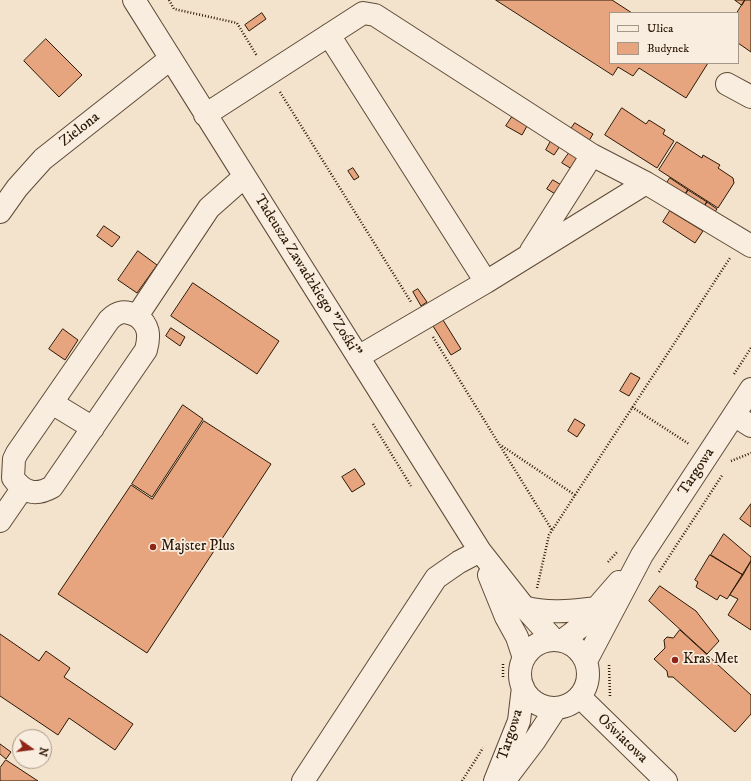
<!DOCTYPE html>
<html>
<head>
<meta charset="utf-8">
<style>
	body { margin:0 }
	#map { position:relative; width:751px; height:781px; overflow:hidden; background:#f4e3cc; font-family:"IM FELL DW Pica",serif }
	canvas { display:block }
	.legend { position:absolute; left:609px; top:12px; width:130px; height:52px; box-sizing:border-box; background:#f8edde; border:1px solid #a69888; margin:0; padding:5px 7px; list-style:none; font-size:12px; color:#2c1806 }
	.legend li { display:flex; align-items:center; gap:8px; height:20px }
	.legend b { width:20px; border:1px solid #a69888 }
	.north { position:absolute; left:12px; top:729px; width:40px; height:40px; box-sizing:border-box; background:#f8edde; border:1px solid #a69888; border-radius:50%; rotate:104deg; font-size:11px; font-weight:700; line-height:16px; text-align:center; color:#2c1806 }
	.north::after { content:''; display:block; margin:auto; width:14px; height:18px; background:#8f2418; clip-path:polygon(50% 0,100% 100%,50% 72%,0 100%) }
</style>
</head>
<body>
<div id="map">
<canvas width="751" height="781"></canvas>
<ul class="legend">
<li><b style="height:5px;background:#f8edde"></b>Ulica</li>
<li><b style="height:11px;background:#e6a57f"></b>Budynek</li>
</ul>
<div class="north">N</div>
</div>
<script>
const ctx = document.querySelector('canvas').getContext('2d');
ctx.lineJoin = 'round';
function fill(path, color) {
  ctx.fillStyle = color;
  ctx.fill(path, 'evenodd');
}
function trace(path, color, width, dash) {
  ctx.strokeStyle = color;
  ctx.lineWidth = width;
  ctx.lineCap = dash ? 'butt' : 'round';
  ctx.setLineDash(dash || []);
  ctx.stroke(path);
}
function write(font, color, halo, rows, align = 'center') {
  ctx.font = font + ' "IM FELL DW Pica",serif';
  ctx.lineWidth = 3.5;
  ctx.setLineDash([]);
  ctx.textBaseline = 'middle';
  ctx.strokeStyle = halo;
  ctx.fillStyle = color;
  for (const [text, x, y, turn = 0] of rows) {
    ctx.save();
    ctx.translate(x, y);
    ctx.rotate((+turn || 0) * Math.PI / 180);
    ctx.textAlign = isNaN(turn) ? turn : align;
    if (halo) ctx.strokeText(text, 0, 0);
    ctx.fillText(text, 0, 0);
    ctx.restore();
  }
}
const building = new Path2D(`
	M 496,0 L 612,0 L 632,13 L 610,13 L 610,63 L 708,63 L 686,98 L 639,68 L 633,76 L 618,67 L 613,75 Z
	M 735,0 L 745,0 L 742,5 Z
	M 745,0 L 751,0 L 751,52 L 738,43 L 738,13 L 737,13 Z
	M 262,13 L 266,19 L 249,31 L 245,25 Z
	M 46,39 L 82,75 L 59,97 L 24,61 Z
	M 622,108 L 646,124 L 649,120 L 665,130 L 663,134 L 674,141 L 657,168 L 605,135 Z
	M 512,117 L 527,126 L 522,135 L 506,126 Z
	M 575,123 L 593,134 L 587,144 L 569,132 Z
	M 551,141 L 560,146 L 554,155 L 546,150 Z
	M 677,142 L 702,158 L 703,155 L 720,165 L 718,168 L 733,178 L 734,183 L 718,208 L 659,170 Z
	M 569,153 L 578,158 L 572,169 L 562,163 Z
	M 353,168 L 359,177 L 354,180 L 348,171 Z
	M 670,178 L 688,190 L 683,198 L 665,186 Z
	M 553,180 L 563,186 L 557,195 L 547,189 Z
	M 688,190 L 707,202 L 702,210 L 683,198 Z
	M 707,202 L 717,209 L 712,216 L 702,210 Z
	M 670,211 L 703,231 L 695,243 L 663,222 Z
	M 104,226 L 120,237 L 112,247 L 97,236 Z
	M 138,251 L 157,265 L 137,293 L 118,280 Z
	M 193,283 L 279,341 L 257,374 L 171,316 Z
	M 418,289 L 427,302 L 421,306 L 413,292 Z
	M 443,320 L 461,349 L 451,355 L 433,326 Z
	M 171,328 L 185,337 L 180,346 L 166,336 Z
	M 63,329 L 78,340 L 65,360 L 49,349 Z
	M 631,373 L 640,378 L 629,396 L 620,391 Z
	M 183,405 L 203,419 L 152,497 L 132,484 Z
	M 575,419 L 585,425 L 577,437 L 568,431 Z
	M 204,421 L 271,464 L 147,653 L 58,594 L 131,485 L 152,499 Z
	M 355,469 L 365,484 L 352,492 L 342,477 Z
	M 751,504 L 751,527 L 740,519 Z
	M 724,534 L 751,557 L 751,561 L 743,575 L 711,555 Z
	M 710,555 L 743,575 L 727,599 L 720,595 L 717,600 L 696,587 L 698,582 L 695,580 Z
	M 751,561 L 751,630 L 728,615 L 738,599 L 730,595 Z
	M 660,586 L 696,611 L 719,641 L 707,654 L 649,601 Z
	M 680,630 L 751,695 L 751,714 L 735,732 L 673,677 L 668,677 L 667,671 L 654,659 L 665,648 L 664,640 L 667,637 L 673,638 Z
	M 0,634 L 39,661 L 46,651 L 70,668 L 64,677 L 133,724 L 115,750 L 69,718 L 58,735 L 0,696 Z
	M 0,744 L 11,752 L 6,759 L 0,754 Z
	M 6,760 L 38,781 L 0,781 L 0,768 Z`);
fill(building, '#e6a57f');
trace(building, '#2c1806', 1);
const minor = new Path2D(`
	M 134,0 L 480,551 L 524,607 L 554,640
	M 329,35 L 486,282
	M 727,84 L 751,97
	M 205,115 L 363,13 L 375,15 L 592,155 L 646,183 L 751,246
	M 0,212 L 17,188 L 43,159 L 170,59
	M 531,251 L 592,155
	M 137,316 C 125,310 118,311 109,320 L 17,453 L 14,459 L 13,478 C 24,493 36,496 52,487 L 146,350 C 150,335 149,325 137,316 L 209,208 L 244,177
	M 358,357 L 486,282 L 646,183
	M 52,403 L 93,428
	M 734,415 L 751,426
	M 0,521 L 22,489
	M 489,575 L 506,617 L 517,637 L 524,658
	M 524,607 C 547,614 571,611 596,608
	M520 674a34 34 0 1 1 68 0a34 34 0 1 1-68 0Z
	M 562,641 L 579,628 L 619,582
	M 586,661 L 642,555 L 751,389
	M 580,697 L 666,781
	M 303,781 L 436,578 L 459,562 L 480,551
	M 495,781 L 519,721 L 523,687
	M 504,781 L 535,740 L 556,708`);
trace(minor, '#5e4b38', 24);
trace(new Path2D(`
	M 169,0 L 174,9 L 237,23 L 257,56
	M 280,92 L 411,302
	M 433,337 L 552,530
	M 734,374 L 751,348
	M 632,407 L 689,444
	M 373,424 L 411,486
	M 502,446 L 575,495
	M 731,461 L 751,453
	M 608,562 L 618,551
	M 659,572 L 723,474
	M 537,588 L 549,535 L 730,258
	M 609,665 L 610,696
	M 503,677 L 503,664
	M 462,781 L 483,748`), '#2c1806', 2.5, [1, 2]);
trace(minor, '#f8edde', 22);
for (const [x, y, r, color] of [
	[153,547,4,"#8f2418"],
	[675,660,4,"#8f2418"]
]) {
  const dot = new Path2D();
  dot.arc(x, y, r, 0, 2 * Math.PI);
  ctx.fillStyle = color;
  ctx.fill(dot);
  trace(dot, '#f8edde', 1.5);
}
write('15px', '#2c1806', '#f8edde', [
	["Zielona",80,130,-38],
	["Tadeusza Zawadzkiego \"Zośki\"",307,276,58],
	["Targowa",697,472,-57],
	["Targowa",511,735,-72],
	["Oświatowa",622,739,44]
]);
write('15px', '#2c1806', '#f8edde', [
	["Majster Plus",161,547],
	["Kras Met",683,660]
], 'left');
</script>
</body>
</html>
